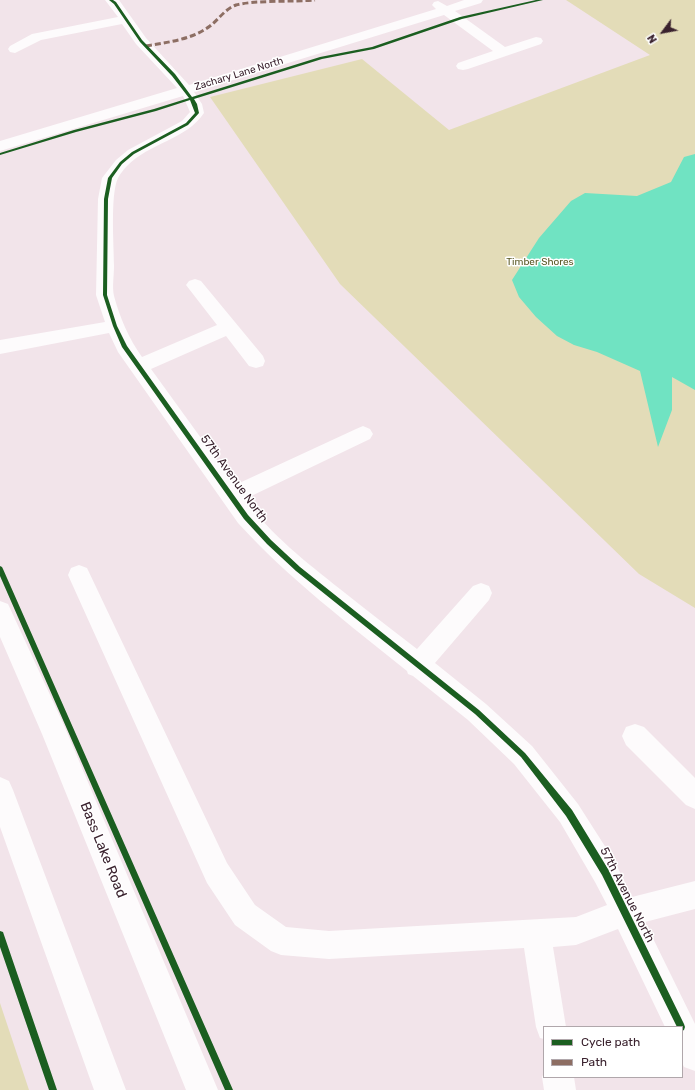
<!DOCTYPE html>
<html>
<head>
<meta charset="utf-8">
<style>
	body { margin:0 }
	#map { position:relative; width:695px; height:1090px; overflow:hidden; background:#f2e4ea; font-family:Rubik,sans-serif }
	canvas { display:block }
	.legend { position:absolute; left:543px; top:1026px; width:140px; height:52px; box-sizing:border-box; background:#fff; border:1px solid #b0a7ab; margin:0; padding:5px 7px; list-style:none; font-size:12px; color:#3a222e }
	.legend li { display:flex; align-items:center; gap:8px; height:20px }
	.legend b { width:20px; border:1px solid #b0a7ab }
	.north { position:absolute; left:643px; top:12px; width:40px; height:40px; -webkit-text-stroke:3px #fff; paint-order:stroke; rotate:238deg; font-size:11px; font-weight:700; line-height:16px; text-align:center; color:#3a222e }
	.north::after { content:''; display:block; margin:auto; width:14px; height:18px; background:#3a222e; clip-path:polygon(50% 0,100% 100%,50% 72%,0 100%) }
</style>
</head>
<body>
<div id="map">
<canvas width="695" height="1090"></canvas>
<ul class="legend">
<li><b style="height:5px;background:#1b5e20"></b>Cycle path</li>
<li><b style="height:5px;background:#8d6e63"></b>Path</li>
</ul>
<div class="north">N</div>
</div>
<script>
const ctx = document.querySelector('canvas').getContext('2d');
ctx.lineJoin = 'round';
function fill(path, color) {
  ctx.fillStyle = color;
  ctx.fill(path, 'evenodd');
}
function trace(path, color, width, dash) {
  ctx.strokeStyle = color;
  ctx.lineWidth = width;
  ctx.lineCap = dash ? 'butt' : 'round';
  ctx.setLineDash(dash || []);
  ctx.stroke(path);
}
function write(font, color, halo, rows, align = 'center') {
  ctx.font = font + ' Rubik,sans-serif';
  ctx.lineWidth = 3;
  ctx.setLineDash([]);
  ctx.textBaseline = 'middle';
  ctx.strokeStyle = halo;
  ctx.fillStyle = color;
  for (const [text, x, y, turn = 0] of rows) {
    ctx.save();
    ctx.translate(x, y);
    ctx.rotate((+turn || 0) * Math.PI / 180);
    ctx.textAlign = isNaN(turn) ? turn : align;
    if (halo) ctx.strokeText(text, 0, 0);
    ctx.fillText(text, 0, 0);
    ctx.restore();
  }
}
fill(new Path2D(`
	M 566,0 L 695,0 L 695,608 L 639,574 L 340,284 L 210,97 L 362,59 L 449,130 L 650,55 Z
	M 0,1003 L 29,1090 L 0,1090 Z`), '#e3dcb8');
fill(new Path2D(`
	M 695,154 L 695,390 L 672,377 L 672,410 L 658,447 L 640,371 L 597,352 L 574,345 L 557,336 L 536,317 L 519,297 L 512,280 L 539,238 L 571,201 L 585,193 L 637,196 L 671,182 L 684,157 Z`), '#70e3c2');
fill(new Path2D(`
	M 105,0 L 119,0 L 146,38 L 189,85 L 436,9 L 432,5 L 434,2 L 438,1 L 447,6 L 464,0 L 483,0 L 481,3 L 455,11 L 505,47 L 536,37 L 541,38 L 543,41 L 541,44 L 468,69 L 463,70 L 458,69 L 456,66 L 458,63 L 493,51 L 444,15 L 194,92 L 202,104 L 204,113 C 186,140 149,143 127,166 C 124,169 120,174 118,178 C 110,195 114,246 114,266 C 114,276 112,287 114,296 C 120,318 129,339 142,357 L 217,325 L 186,285 L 189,281 L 195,279 L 201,281 L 263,356 L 265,361 L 263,366 L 256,368 L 249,366 L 226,336 L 151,369 L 235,485 L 356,429 L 363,426 L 370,429 L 373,434 L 370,439 L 245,499 C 271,535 306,562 340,589 C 365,609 391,629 417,649 L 473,586 L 481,583 L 489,586 L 492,593 L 489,600 L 435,663 L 486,704 L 532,746 L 578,804 L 615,862 L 632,897 L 695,881 L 695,909 L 645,922 L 695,1024 L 695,1071 L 684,1067 L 682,1063 L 682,1027 L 665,1027 L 618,929 L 576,945 L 553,947 L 566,1027 L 544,1027 L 544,1039 L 540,1038 L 536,1027 L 524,948 L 329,959 L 281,955 L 271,951 L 235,925 L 207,883 L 68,575 L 71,568 L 79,565 L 87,568 L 227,863 L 255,905 L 286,927 L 329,931 L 576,917 L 607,905 L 595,882 L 560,822 L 514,764 L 468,720 L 413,676 L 408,674 L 407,671 C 349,624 289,579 238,523 L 118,352 L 109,333 L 0,354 L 0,340 L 105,322 L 96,295 L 98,199 L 102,178 L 116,160 L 128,150 L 182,121 L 190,112 L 183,96 L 0,151 L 0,141 L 177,88 L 136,44 L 122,24 L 41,40 L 15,53 L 10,52 L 8,49 L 10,46 L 32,34 L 118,17 Z
	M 635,724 L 644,727 L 695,778 L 695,809 L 686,805 L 626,745 L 622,736 L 626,727 Z
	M 544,1073 L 544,1077 L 574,1077 L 576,1090 L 544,1090 L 542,1077 Z`), '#fdfbfc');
fill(new Path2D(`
	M 0,601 L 8,604 L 63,723 L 218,1090 L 186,1090 L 42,734 L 0,637 Z
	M 0,777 L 9,781 L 13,790 L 126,1090 L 94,1090 L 0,827 Z`), '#fdfbfc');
trace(new Path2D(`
	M 146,46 C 168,42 191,40 210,26 C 218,20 225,9 236,5 C 255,0 293,2 315,0`), '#8d6e63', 3, [6, 3]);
fill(new Path2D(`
	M 109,0 L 113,0 L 116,2 L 142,40 L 175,74 L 192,97 L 320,57 L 372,47 L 460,17 L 536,0 L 543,0 L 462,19 L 374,49 L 322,59 L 194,99 L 197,104 L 199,113 L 188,125 L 134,154 L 122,164 L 112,178 L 108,199 L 107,295 L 117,326 L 127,346 L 248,515 L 271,540 L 300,567 L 479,710 L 525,753 L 572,810 L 608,869 L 684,1024 L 685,1027 L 684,1030 L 682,1031 L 682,1027 L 677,1027 L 602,875 L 566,816 L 521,757 L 475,714 L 296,571 L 267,544 L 244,519 L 122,347 L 113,326 L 103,295 L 104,199 L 108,178 L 120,162 L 132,152 L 186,123 L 195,113 L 190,100 L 156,111 L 76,132 L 0,155 L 0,153 L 74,130 L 154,109 L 189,98 L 172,76 L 140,42 L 114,4 Z
	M 0,566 L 2,567 L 3,569 L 233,1090 L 225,1090 L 0,576 Z
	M 0,931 L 3,932 L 4,935 L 57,1090 L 49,1090 L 0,947 Z`), '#1b5e20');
write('10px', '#3a222e', '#fff', [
	["Zachary Lane North",239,74,-17]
]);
write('10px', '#595824', '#fff', [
	["Timber Shores",540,262]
]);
write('12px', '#3a222e', '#fff', [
	["57th Avenue North",234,479,54],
	["57th Avenue North",627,895,63]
]);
write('14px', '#3a222e', '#fff', [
	["Bass Lake Road",103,850,68]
]);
</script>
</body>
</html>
